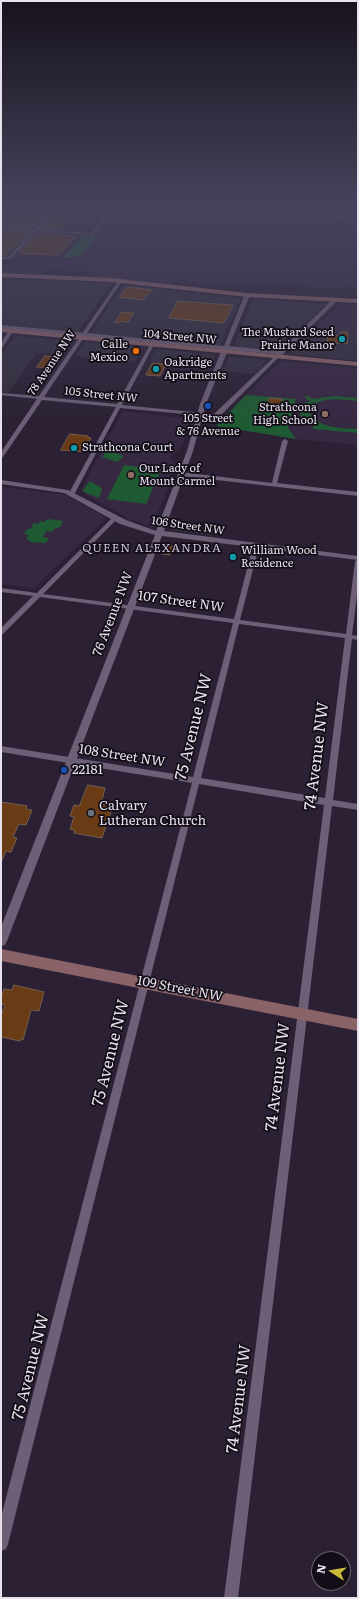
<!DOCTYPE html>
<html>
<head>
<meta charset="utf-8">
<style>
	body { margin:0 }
	#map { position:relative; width:359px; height:1599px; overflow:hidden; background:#2c2134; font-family:Literata,serif }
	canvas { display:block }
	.frame { position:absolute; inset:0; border:2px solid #e7e0ed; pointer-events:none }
	.north { position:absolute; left:311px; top:1551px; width:40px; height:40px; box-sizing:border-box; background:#120d16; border:1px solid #67616c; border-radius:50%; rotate:282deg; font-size:11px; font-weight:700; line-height:16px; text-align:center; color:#e7e0ed }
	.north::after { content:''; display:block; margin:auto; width:14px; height:18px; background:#caba3a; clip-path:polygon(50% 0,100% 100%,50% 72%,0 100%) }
</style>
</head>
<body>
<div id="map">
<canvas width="359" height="1599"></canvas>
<div class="frame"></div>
<div class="north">N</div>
</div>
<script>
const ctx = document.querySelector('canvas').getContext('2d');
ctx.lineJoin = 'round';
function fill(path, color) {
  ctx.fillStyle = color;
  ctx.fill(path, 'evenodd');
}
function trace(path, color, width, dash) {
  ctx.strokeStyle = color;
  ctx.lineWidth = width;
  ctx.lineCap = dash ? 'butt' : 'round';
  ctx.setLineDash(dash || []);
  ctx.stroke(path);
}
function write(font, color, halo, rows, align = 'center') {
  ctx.font = font + ' Literata,serif';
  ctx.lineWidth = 3.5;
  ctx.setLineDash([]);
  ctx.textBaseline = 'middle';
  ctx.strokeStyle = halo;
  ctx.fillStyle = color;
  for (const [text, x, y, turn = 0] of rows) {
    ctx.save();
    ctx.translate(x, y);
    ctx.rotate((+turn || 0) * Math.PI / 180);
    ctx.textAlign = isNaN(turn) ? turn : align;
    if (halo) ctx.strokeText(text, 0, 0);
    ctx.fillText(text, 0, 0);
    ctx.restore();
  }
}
fill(new Path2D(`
	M 65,203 L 97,203 L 110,204 L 87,231 L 41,227 Z
	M 1,268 L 46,271 L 43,275 L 1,273 Z
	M 1,278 L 110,283 L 111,284 L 77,333 L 1,325 Z
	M 125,285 L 237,298 L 240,300 L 220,345 L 94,334 L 92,333 L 116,295 Z
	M 253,299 L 326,304 L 277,350 L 234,347 Z
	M 314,329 L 358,333 L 358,361 L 289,354 Z
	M 16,336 L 72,341 L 63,355 L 37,353 L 8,393 L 1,392 L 1,354 Z
	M 86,342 L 143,348 L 135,362 L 75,356 Z
	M 156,349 L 215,355 L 211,367 L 149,361 Z
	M 229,356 L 267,360 L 255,374 L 223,371 Z
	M 173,522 L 214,527 L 212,535 L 170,530 Z`), '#342e3e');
fill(new Path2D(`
	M 146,203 L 358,203 L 358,287 L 344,287 L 341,288 L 150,282 L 85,277 L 86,272 L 1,268 L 1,266 L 52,262 L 75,257 L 120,205 L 194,210 L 175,206 L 145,204 Z
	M 340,304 L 358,305 L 358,333 L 314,329 Z
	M 281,361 L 358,368 L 358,445 L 296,439 L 288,428 L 296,399 L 246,395 Z
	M 123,411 L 190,419 L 183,445 L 170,457 L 177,466 L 152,527 L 129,519 L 86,495 L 82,491 L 84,484 Z
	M 1,487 L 66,495 L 106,518 L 34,588 L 1,584 Z`), '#372842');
fill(new Path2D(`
	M 83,235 L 97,236 L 80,256 L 62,258 Z
	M 246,395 L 296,399 L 288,428 L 296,439 L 216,426 Z
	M 308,396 L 312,399 L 334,396 L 358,398 L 358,401 C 343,400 326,396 313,405 L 310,413 C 318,429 343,428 358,429 L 358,433 L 313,429 L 313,425 L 302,418 L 299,412 L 302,405 L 311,400 L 308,400 L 304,397 Z
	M 109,451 L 122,455 L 123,457 L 117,462 L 102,457 L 105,453 Z
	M 124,465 L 161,470 L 146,504 L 107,499 Z
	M 90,481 L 102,488 L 101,493 L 98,498 L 84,492 L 83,490 Z
	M 47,519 L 63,521 L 60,527 L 54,529 L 52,532 L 46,531 L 43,537 L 49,538 L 46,543 L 29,542 L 30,540 L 26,539 L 29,535 L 24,534 L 27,529 L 30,529 L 34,523 L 39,524 L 40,521 L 45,522 Z`), '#1f5b32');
const building = new Path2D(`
	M 9,204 L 22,205 L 13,214 L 32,215 L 40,207 L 53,208 L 34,227 L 1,225 L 1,212 Z
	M 60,208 L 77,209 L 60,229 L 42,228 Z
	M 1,230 L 30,232 L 14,248 L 13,247 L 4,256 L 1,256 Z
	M 38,233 L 55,234 L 76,236 L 60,255 L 23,254 L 19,251 Z
	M 130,287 L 152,290 L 143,300 L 119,297 L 126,288 Z
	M 178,301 L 202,303 L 233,305 L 224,323 L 169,318 Z
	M 122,312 L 134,313 L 127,323 L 124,321 L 115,323 Z
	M 341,332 L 348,332 L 347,344 L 327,342 L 328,335 L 339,336 Z
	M 45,356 L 56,357 L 54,359 L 56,360 L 49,368 L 37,367 Z
	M 153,363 L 166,364 L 160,376 L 146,375 Z
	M 270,398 L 282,399 L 280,407 L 267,405 Z
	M 70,434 L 88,436 L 88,437 L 91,438 L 84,452 L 61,450 Z
	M 166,545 L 173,546 L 170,555 L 162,554 Z
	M 88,785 L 105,788 L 101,804 L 113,806 L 102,838 L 74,833 L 74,830 L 70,829 L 74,817 L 70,816 L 74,805 L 79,806 Z
	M 1,802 L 27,806 L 26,809 L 32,810 L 26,825 L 19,824 L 13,837 L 17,838 L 11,852 L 6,851 L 1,863 Z
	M 14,985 L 44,992 L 39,1011 L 31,1010 L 23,1040 L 21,1039 L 20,1041 L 1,1037 L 1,1015 L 5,1005 L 1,1004 L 1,997 L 4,989 L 12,990 Z`);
fill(building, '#693c16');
trace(building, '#745e4e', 1);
fill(new Path2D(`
	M 2,203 L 6,203 L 1,207 L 1,204 Z
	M 59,203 L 63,203 L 39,229 L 91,233 L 115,204 L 113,203 L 130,203 L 281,214 L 284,203 L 288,203 L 284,214 L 338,218 L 341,203 L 345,203 L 341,218 L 358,219 L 358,221 L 118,204 L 93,235 L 37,231 L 10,259 L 1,259 L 1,257 L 8,257 L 33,231 L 1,228 L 1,226 L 35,229 Z
	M 119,280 L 122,281 L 44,397 L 117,404 L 152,341 L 154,340 L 156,341 L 122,405 L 214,414 L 276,355 L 280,356 L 221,415 L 217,417 L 120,408 L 75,493 L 72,495 L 69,493 L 116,407 L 42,400 L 3,457 L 1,458 L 1,452 L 37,399 L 1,395 L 1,393 L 39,396 Z
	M 11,327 L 15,328 L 3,347 L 1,347 L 1,343 Z
	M 285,439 L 288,441 L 277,483 L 358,492 L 358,496 L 181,476 L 178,474 L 181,472 L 272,483 L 282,441 Z
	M 115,516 L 118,518 L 117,519 L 43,594 L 234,619 L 253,546 L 256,544 L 259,546 L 240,620 L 346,634 L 355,561 L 358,559 L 358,587 L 352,635 L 358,636 L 358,640 L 352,639 L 333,800 L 358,804 L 358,810 L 332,806 L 238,1598 L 224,1598 L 324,805 L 199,784 L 8,1544 L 6,1549 L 1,1551 L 1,1517 L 192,783 L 1,752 L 1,746 L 193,777 L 233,623 L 40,597 L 3,634 L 1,634 L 1,628 L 33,596 L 1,592 L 1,588 L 37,593 L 113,517 ZM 239,624 L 345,638 L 325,798 L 201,778 Z`), '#6c5f76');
fill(new Path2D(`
	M 245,294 L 250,295 L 229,346 L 280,351 L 333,299 L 338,300 L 280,357 L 276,357 L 277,354 L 228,350 L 206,404 L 193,451 L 164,531 L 358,556 L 358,560 L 162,536 L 7,941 L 5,945 L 1,946 L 1,927 L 155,535 L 120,524 L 64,493 L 1,484 L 1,480 L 68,490 L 126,520 L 156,531 L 187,451 L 200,404 L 222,349 L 1,329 L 1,325 L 224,346 Z`), '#6c5f76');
fill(new Path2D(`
	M 1,273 L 111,278 L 247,293 L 358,299 L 358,303 L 247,297 L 111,282 L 1,277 Z
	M 1,328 L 358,362 L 358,366 L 1,332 Z
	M 1,949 L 358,1019 L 358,1031 L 1,961 Z`), '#8a6369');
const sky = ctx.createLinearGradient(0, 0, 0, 427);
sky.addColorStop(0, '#18121d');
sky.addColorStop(0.48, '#45435c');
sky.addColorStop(1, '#45435c00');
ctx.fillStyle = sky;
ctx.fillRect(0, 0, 359, 427);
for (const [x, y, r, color] of [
	[342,339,4,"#0f9aa8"],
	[136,351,4,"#e8710a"],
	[156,369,4,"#0f9aa8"],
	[208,406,4,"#1a4fb4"],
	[325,414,4,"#8d6e63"],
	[74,448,4,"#0f9aa8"],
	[131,475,4,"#8d6e63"],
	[233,557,4,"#0f9aa8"],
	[64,770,4,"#1a4fb4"],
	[91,813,4,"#6b7280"]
]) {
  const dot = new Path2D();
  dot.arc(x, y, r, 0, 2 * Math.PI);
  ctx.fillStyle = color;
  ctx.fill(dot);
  trace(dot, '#120d16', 1.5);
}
write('11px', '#e7e0ed', '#120d16', [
	["The Mustard Seed",334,333,"right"],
	["Prairie Manor",334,346,"right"],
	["Calle",128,345,"right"],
	["Mexico",128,358,"right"],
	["Oakridge",164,363],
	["Apartments",164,376],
	["Strathcona",317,408,"right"],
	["High School",317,421,"right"],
	["105 Street",208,419,"center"],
	["& 76 Avenue",208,432,"center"],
	["Strathcona Court",82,448],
	["Our Lady of",139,469],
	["Mount Carmel",139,482],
	["William Wood",241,551],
	["Residence",241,564]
], 'left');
write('11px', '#e7e0ed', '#120d16', [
	["104 Street NW",180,337,5],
	["78 Avenue NW",52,363,-56],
	["105 Street NW",101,395,6],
	["106 Street NW",188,526,8]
]);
ctx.letterSpacing = '1px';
write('12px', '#cabcd6', '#120d16', [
	["QUEEN ALEXANDRA",152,548]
]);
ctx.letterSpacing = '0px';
write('13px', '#e7e0ed', '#120d16', [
	["107 Street NW",181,602,8],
	["76 Avenue NW",113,614,-69],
	["108 Street NW",122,756,9],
	["109 Street NW",180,989,11]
]);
write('13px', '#e7e0ed', '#120d16', [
	["22181",72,770],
	["Calvary",99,806],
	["Lutheran Church",99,821]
], 'left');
write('16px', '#e7e0ed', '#120d16', [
	["75 Avenue NW",194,727,-76],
	["74 Avenue NW",317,756,-83],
	["75 Avenue NW",111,1053,-76],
	["74 Avenue NW",278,1077,-83],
	["75 Avenue NW",31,1367,-76],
	["74 Avenue NW",239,1399,-83]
]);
</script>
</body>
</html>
